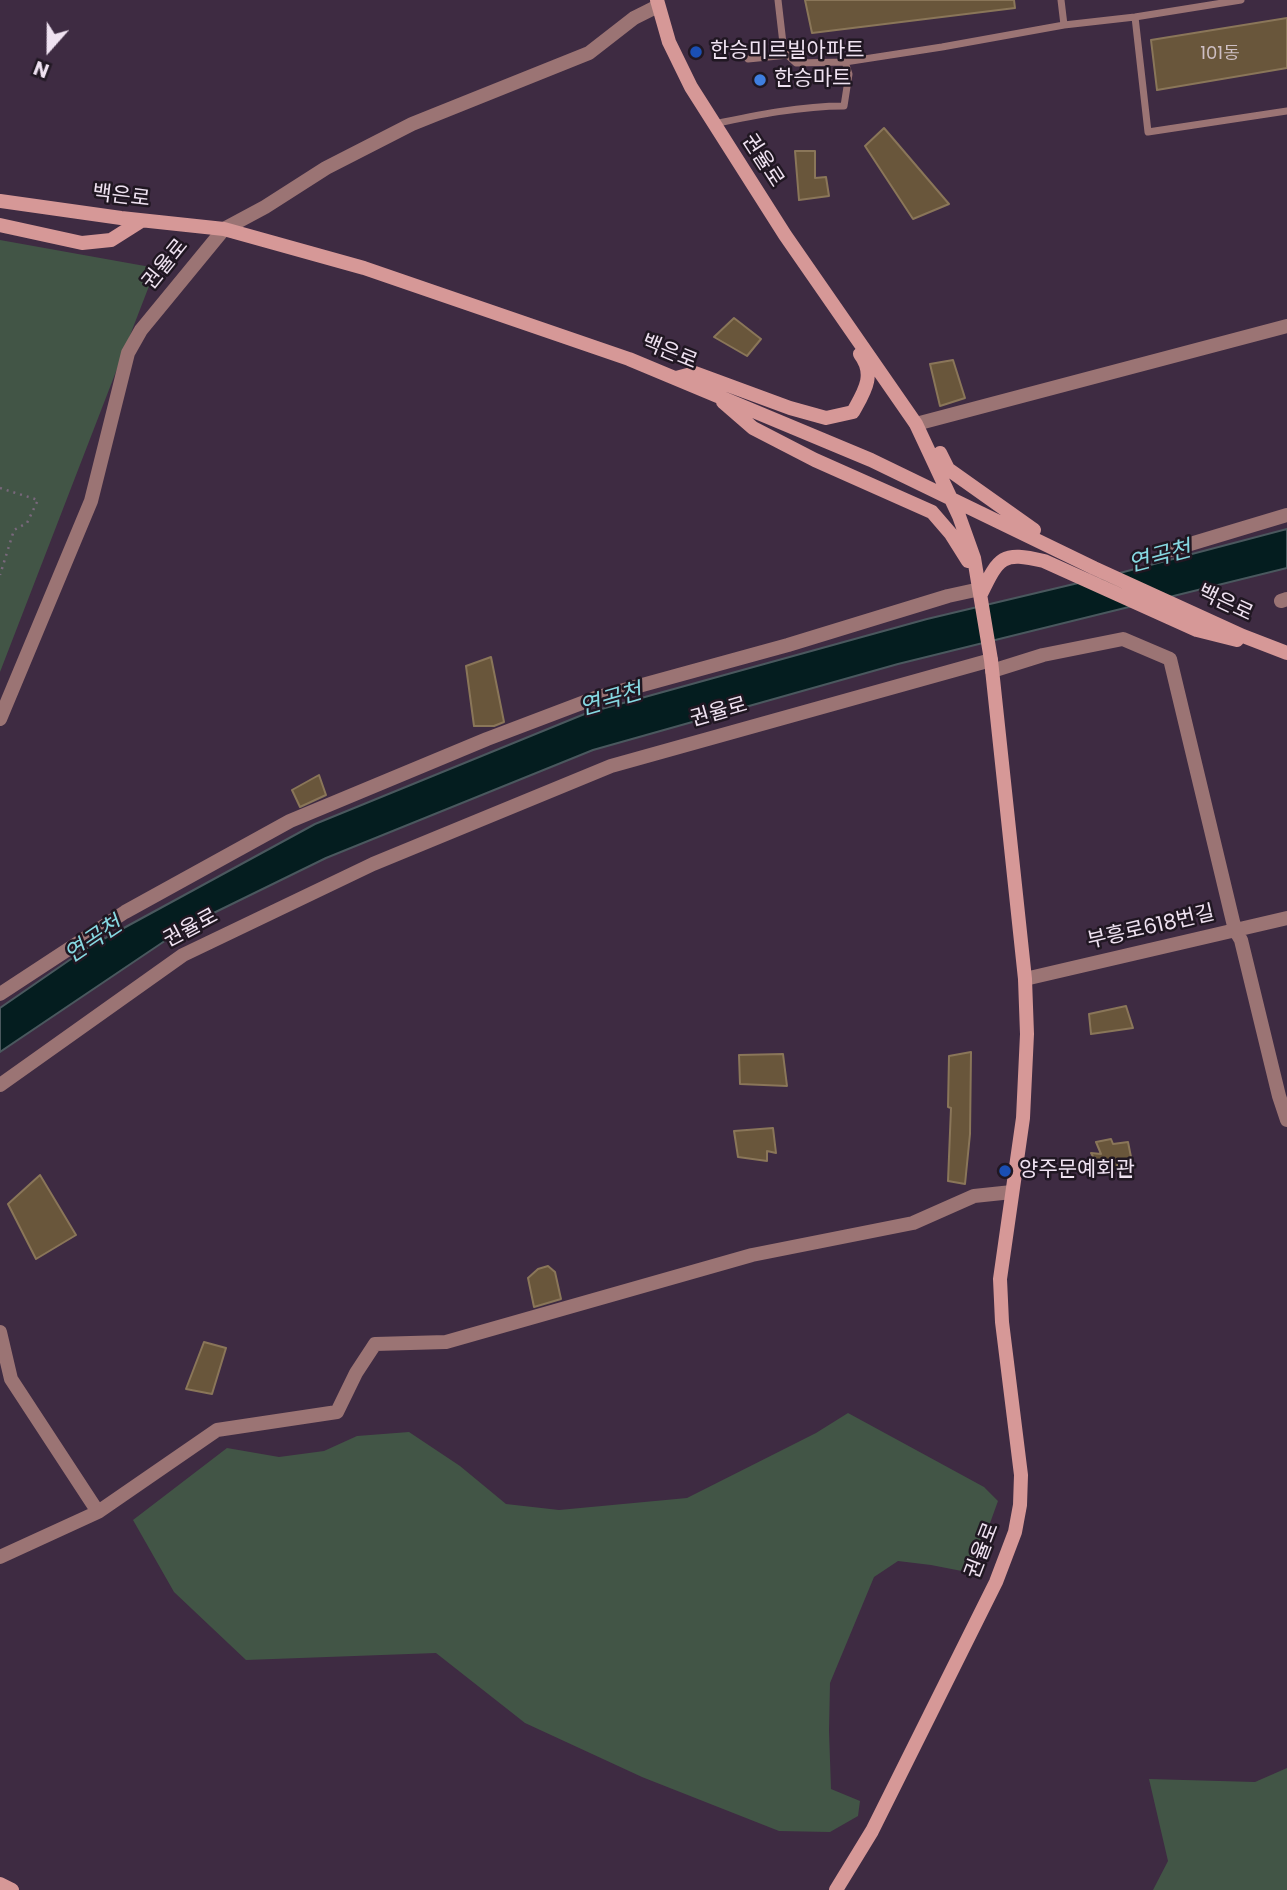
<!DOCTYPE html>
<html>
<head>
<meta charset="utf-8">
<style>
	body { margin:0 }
	#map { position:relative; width:1287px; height:1890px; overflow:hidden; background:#3e2b42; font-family:Poppins,sans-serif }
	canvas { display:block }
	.north { position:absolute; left:14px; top:14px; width:70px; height:70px; -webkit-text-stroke:5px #201722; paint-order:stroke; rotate:201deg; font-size:19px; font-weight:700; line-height:28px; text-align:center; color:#efe2f1 }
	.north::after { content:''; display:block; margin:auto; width:24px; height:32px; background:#efe2f1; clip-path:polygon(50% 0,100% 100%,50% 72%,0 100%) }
</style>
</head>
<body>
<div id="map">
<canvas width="1287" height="1890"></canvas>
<div class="north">N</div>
</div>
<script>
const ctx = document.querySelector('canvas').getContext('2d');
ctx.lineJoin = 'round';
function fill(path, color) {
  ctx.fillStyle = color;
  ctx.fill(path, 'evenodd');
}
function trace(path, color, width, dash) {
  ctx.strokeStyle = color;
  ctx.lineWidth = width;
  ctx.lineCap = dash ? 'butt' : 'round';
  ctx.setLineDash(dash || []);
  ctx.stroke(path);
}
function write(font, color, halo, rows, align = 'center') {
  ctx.font = font + ' Poppins,"Noto Sans KR",sans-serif';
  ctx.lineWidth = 5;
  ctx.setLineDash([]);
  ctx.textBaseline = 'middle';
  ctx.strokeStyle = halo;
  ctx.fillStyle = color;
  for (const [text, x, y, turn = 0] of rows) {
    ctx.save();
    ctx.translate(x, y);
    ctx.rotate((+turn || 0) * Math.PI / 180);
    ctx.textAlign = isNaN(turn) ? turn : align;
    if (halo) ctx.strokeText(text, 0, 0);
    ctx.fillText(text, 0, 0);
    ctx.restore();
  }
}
fill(new Path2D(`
	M 0,240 L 156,268 L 0,672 Z
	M 848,1413 L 984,1487 L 998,1501 L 972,1573 L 931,1565 L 898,1561 L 874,1577 L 830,1683 L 829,1731 L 831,1789 L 860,1801 L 858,1816 L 830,1832 L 779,1831 L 642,1777 L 525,1723 L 436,1653 L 246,1660 L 174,1592 L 133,1520 L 227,1448 L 279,1457 L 324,1451 L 357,1436 L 409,1432 L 460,1466 L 506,1504 L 559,1510 L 687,1498 L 816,1433 Z
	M 1287,1768 L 1287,1890 L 1153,1890 L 1168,1861 L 1149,1779 L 1255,1782 Z`), '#425546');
const water = new Path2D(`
	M 1287,529 L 1287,568 L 898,664 L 593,750 L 326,858 L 187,926 L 0,1052 L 0,1008 L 87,948 L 315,824 L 587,713 L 927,619 L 1116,574 Z`);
fill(water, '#041d1f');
trace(water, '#4a585e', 2);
const building = new Path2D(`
	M 805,0 L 1014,0 L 1015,8 L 812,33 Z
	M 1287,18 L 1287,68 L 1157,90 L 1151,40 Z
	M 884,128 L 949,204 L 913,219 L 865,146 Z
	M 795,151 L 815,151 L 815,178 L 826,177 L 829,196 L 799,200 Z
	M 734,318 L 761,339 L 747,356 L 714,337 Z
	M 953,360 L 965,398 L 940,406 L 930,364 Z
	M 491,657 L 504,722 L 494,726 L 474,726 L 466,666 Z
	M 319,775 L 326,795 L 300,807 L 292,790 Z
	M 1126,1006 L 1133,1028 L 1091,1034 L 1089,1014 Z
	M 971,1052 L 970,1134 L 965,1184 L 948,1181 L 951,1108 L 948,1107 L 949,1056 Z
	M 783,1054 L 787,1086 L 740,1084 L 739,1055 Z
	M 773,1128 L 776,1153 L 767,1151 L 767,1161 L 738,1157 L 734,1131 Z
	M 1111,1139 L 1113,1144 L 1128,1142 L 1131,1157 L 1117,1165 L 1118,1170 L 1099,1167 L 1091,1153 L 1101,1154 L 1096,1142 Z
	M 40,1175 L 76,1235 L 36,1259 L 8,1204 Z
	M 548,1266 L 555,1272 L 561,1299 L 534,1307 L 528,1278 L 538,1269 Z
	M 204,1342 L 226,1348 L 212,1394 L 186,1389 Z`);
fill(building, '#69563b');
trace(building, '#8a7659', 2);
trace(new Path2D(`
	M 0,488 L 38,500 L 27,523 L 14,530 L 0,575`), '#79687c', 2.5, [2, 5]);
trace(new Path2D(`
	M 778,0 L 784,52 L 796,63 L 845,62 L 942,47 L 1064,25 L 1135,17 L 1241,0
	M 1061,0 L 1064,25
	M 1135,17 L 1148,132 L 1287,111
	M 748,59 L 788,55
	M 714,124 C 756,115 801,106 844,106 L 849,74 L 845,62`), '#9b7474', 7);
trace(new Path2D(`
	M 916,424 L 1287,326
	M 1167,551 L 1287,515
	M 1281,601 L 1287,599
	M 992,671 L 1043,655 L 1123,639 L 1170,659 L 1235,930 L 1241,940 L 1279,1096 L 1287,1120
	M 0,719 L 91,501 L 128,353 L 141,330 L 224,229 L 265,207 L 326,168 L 412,124 L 589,53 L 634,18 L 658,6
	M 1025,979 L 1287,918
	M 0,994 L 125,912 L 290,821 L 487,739 L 595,698 L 788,645 L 948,596 L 980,589
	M 0,1085 L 183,955 L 373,864 L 611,766 L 991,660
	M 0,1332 L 11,1379 L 98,1512
	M 0,1557 L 98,1512 L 217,1430 L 337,1412 L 356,1373 L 375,1344 L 446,1342 L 752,1255 L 913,1223 L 974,1196 L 1012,1192`), '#9b7474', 14);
trace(new Path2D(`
	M 657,0 L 669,42 L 691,87 L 785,235 L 916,424 L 959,516 L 974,558 L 991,660 L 1025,979 L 1027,1034 L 1023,1118 L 1000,1279 L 1002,1322 L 1021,1475 L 1020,1505 L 1015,1532 L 996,1582 L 872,1831 L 836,1890
	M 0,201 L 121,218 L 224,229 L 364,268 L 629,359 L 871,460 L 1094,568 L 1243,636 L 1287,653
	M 0,225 L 82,243 L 111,240 L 141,221
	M 676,378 L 695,373 L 790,408 L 826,418 L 853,412 C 864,392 876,375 860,354
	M 723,402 L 753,428 L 815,460 L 932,512 L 951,534 L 968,561
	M 940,453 L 948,469 L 1034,530
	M 981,594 C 999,557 1002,551 1044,561 L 1197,630 L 1237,640
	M 0,1884 L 12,1890`), '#d69897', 14);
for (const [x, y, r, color] of [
	[696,52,7,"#1a4fb4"],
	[760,80,7,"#3f7fe0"],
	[1005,1171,7,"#1a4fb4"]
]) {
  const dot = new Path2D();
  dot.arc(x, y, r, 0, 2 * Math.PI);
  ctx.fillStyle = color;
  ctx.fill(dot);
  trace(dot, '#201722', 2.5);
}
write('18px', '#cebfc4', null, [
	["101동",1220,54]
]);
write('21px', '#efe2f1', '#201722', [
	["한승미르빌아파트",710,52],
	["한승마트",774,80],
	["양주문예회관",1019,1171]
], 'left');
write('21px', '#efe2f1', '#201722', [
	["권율로",762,161,57],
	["백은로",121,197,7],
	["권율로",166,265,-51],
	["백은로",669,353,22],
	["백은로",1225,604,25],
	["권율로",719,713,-16],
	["부흥로618번길",1151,928,-13],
	["권율로",191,929,-28],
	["권율로",983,1551,-69]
]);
write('italic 23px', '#86d8e1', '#201722', [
	["연곡천",1160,558,-15],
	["연곡천",611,701,-16],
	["연곡천",94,941,-34]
]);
</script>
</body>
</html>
